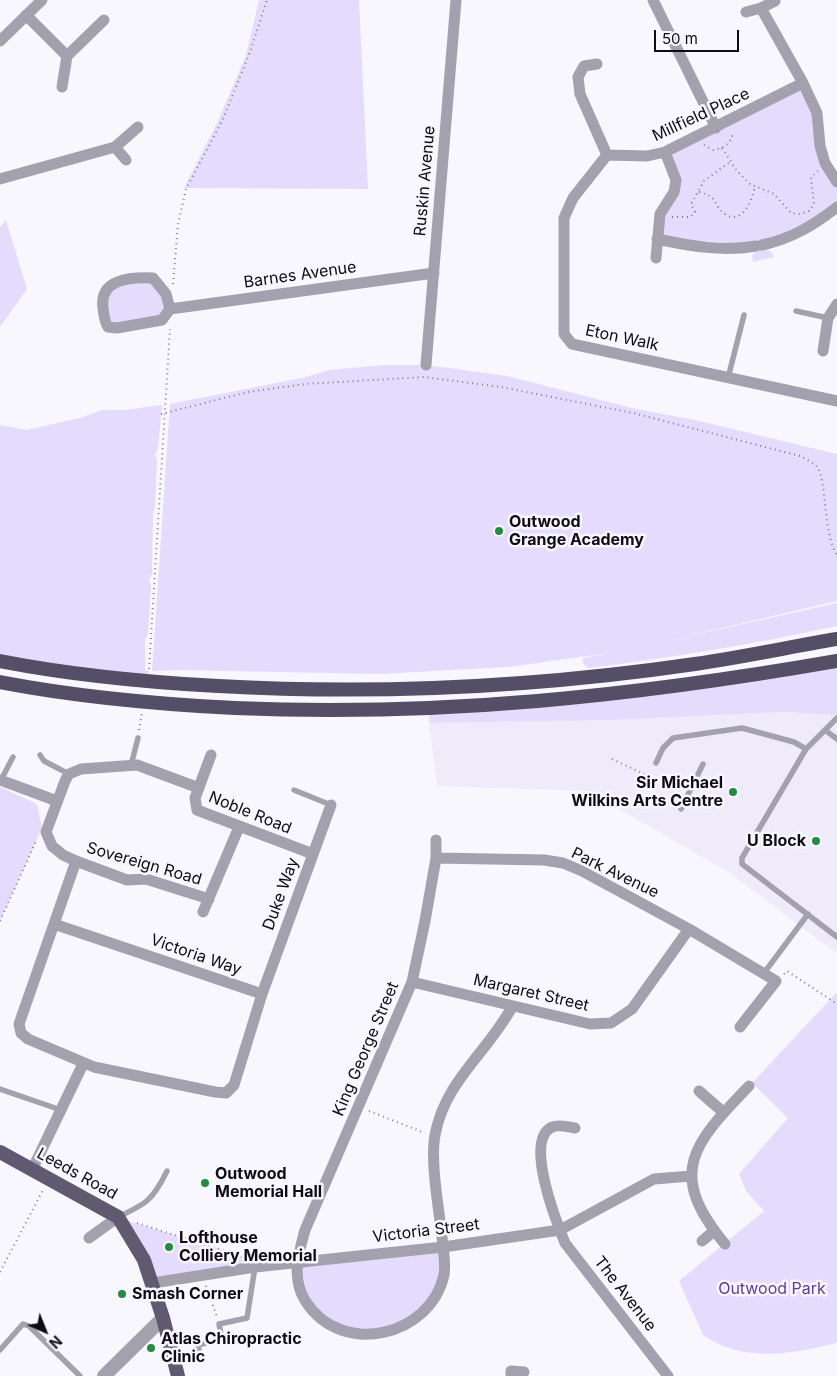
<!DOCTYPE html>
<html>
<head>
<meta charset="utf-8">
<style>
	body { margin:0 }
	#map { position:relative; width:837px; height:1376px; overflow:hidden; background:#f8f7fd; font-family:Inter,sans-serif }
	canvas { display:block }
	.north { position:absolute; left:20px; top:1306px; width:50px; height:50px; -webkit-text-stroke:4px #f8f7fd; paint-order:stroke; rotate:136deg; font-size:14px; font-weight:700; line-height:20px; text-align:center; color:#0f0b16 }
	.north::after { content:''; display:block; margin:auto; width:18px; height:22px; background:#0f0b16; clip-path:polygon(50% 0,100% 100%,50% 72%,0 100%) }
	.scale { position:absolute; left:654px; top:30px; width:85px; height:22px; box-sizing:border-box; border:2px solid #0f0b16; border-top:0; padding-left:6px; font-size:15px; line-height:18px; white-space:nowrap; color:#0f0b16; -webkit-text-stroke:4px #f8f7fd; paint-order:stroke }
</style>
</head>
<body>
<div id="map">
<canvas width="837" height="1376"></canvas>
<div class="north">N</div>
<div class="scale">50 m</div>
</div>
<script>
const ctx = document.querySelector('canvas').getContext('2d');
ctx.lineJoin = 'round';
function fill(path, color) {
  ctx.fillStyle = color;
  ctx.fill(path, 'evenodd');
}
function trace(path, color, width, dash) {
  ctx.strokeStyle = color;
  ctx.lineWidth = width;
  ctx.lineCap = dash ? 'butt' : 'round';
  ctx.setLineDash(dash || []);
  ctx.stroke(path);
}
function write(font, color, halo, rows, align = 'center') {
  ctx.font = font + ' Inter,sans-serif';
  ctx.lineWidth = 5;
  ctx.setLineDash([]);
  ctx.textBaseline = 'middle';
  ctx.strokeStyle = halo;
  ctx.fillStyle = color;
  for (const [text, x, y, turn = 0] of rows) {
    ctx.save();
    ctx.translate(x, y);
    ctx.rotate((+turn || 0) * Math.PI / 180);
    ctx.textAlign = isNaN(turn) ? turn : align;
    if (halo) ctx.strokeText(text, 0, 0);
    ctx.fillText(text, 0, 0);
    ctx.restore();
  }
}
fill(new Path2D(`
	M 785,712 L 837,715 L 837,954 L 730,873 L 587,791 L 437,786 L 429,723 L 611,720 Z`), '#efebfb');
fill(new Path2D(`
	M 259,0 L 359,0 L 368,189 L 184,188 L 219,119 L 246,55 Z
	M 803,83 L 837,182 L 837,207 L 767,249 L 772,253 L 774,257 L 753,262 L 752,255 L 756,252 L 755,246 L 657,239 L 674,192 L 665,152 Z
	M 6,220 L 27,289 L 0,327 L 0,227 Z
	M 153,278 L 170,309 L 162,320 L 108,327 L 106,288 Z
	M 384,365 L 426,365 L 507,376 L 636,409 L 695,420 L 837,454 L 837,601 L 658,643 L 837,603 L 837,626 C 754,644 672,658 588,668 L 583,663 L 583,658 L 609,653 L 508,667 L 379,674 L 181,670 L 152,671 L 170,404 L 306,377 L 329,370 Z
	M 162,405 L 158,449 L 155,454 L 157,460 L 155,508 L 153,514 L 152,574 L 149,580 L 151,586 L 148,634 L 145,639 L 145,670 L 149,671 L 146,682 L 0,661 L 0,425 L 26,430 L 80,418 L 102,410 L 125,410 Z
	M 837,661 L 837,715 L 785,712 L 611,720 L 429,723 L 429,709 Z
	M 0,787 L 37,804 L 42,828 L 0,921 Z
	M 837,992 L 837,1343 C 792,1354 743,1363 703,1335 L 679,1281 L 764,1211 L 746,1191 L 739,1174 L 788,1118 L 752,1083 Z
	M 118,1218 L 244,1256 L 255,1267 L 153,1283 Z
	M 443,1247 L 438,1294 L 402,1327 L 352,1334 L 313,1312 L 296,1262 Z`), '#e5dbfc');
trace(new Path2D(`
	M 704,145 L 713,150 C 724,148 731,144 733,132
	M 722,148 L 737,171 L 750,184 L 774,194 L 791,213 L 799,214 L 809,211 L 814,204 L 811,177 L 818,171
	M 699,192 C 721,198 712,205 725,214 C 743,226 753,198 755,186
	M 672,217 L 690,217 L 695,212 L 691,204 L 704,181 L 730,162
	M 173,284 L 178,224 L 186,189 L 223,119 L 250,52 L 267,0
	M 161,414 L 248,392 L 305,384 L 424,377 L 501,387 L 633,413 L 800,456 C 805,459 813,462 817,467 C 827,480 823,535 837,555
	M 149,669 L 170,329
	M 139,730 L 142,713
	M 612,759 L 680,791
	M 0,921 L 37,839
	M 784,974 L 787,971 L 837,1004
	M 369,1111 L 425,1133
	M 137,1223 L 244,1257
	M 0,1272 L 43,1190
	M 206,1286 L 217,1317`), '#817e87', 2, [1, 4]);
trace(new Path2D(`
	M 796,311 L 828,318
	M 728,378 L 744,315
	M 837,718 L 806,749 L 742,858 L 742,864 L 837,937
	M 825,730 L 837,739
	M 40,755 L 44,761 L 69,774
	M 656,763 L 663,748 L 673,738 L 742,728 L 794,742 L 806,749
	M 131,765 L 138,738
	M 1,780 L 13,757
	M 294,790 L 331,805
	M 681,809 L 703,764
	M 764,973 L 808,914
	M 0,1089 L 61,1110
	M 118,1217 C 146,1204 153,1200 167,1171
	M 0,1350 L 23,1324 L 29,1326 L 80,1376
	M 201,1359 L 198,1345 L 222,1339 L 219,1324 L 247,1318 L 255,1267`), '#a4a1ae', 5.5);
trace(new Path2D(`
	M 653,0 L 716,128
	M 761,8 L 803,83 L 817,113 L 820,146 L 825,163 L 837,182
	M 746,12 L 761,8 L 775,1
	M 26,15 L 67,56 L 62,87
	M 0,41 L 42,0
	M 67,56 L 104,20
	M 597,64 L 584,66 L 578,77 L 580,94 L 607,155
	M 115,147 L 126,160
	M 607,155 L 573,198 L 564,218 L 564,334 L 572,344 L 837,401
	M 607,155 L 647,156 L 665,152 L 803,83
	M 0,179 L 115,147 L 138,127
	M 657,239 C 690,246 722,252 756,246
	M 762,245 C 791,239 814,225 837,207
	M 656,258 L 660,214 L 674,192 L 676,180 L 665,152
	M 170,309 L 166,294 L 153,278 C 130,277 99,279 103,308 C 104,315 104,321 108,327 L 117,328 L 162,320 L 170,309 L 434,273
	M 823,351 L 828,318 L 837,304
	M 426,365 L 456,0
	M 211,755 L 195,798 L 197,810 L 313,854
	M 0,780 L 57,801
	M 199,788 L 137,765 L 81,769 L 69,774 L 65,781 L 46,832 L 52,846 L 63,855 L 76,861 L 127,880 L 146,879 L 209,899
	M 436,840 L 436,858 L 425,921 L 412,982 L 305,1230 C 298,1255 291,1279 306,1302 C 342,1357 430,1337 444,1275 C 446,1263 443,1249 442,1237 C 439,1209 430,1162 435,1135 C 445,1081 487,1053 512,1007
	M 436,858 L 544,860 L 563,863 L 582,871 L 689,929 L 776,981 L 740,1027
	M 203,912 L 239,827
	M 54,924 L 262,994 L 234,1085 L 226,1093 L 215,1092 L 94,1067 L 28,1039 L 21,1033 L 19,1024 Z
	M 54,924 L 76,861
	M 412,982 L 590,1024 L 611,1023 L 632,1009 L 689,929
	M 262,994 L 331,805
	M 699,1091 L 723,1112
	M 575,1128 C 568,1127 559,1124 552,1127 C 524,1140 556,1221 565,1243 L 668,1376
	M 32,1170 L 83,1064
	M 89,1238 L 118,1217
	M 702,1241 L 714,1231
	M 725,1244 C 666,1173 693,1144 749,1086
	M 153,1283 L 255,1267 L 443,1247 L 560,1230 L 654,1179 L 691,1176
	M 511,1376 L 511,1371 L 524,1372`), '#a4a1ae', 11);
trace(new Path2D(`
	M 104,1376 L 163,1318`), '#a4a1ae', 14);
trace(new Path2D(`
	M 0,1152 L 118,1217 L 144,1260 L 163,1318 L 178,1376`), '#605a71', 14);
trace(new Path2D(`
	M 0,661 C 72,675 145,682 218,686 C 378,695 537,687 695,664 C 743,657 790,647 837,639
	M 0,682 C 78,697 156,704 235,708 C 440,717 636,696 837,661`), '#544e66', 14);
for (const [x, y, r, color] of [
	[499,531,5,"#258b41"],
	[733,792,5,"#258b41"],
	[816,841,5,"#258b41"],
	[205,1183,5,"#258b41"],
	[169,1247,5,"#258b41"],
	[122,1294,5,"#258b41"],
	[151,1348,5,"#258b41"]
]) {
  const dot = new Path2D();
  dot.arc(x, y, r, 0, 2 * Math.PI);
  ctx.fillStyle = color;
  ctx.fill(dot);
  trace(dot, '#f8f7fd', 2);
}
write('16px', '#0f0b16', '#f8f7fd', [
	["Millfield Place",701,115,-25],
	["Ruskin Avenue",425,181,-85],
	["Barnes Avenue",300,275,-8],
	["Eton Walk",622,338,12],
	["Noble Road",250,813,22],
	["Sovereign Road",144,864,16],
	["Park Avenue",615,873,26],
	["Duke Way",281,894,-70],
	["Victoria Way",196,955,19],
	["Margaret Street",531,993,13],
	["King George Street",366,1049,-67],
	["Leeds Road",77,1174,29],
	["Victoria Street",426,1231,-7],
	["The Avenue",625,1294,52]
]);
write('bold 16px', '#0f0b16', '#f8f7fd', [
	["Outwood",509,522],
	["Grange Academy",509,540],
	["Sir Michael",723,783,"right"],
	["Wilkins Arts Centre",723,801,"right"],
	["U Block",806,841,"right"],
	["Outwood",215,1174],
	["Memorial Hall",215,1192],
	["Lofthouse",179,1238],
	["Colliery Memorial",179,1256],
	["Smash Corner",132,1294],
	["Atlas Chiropractic",161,1339],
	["Clinic",161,1357]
], 'left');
write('16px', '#603b98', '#f8f7fd', [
	["Outwood Park",772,1289]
]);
</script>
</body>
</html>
